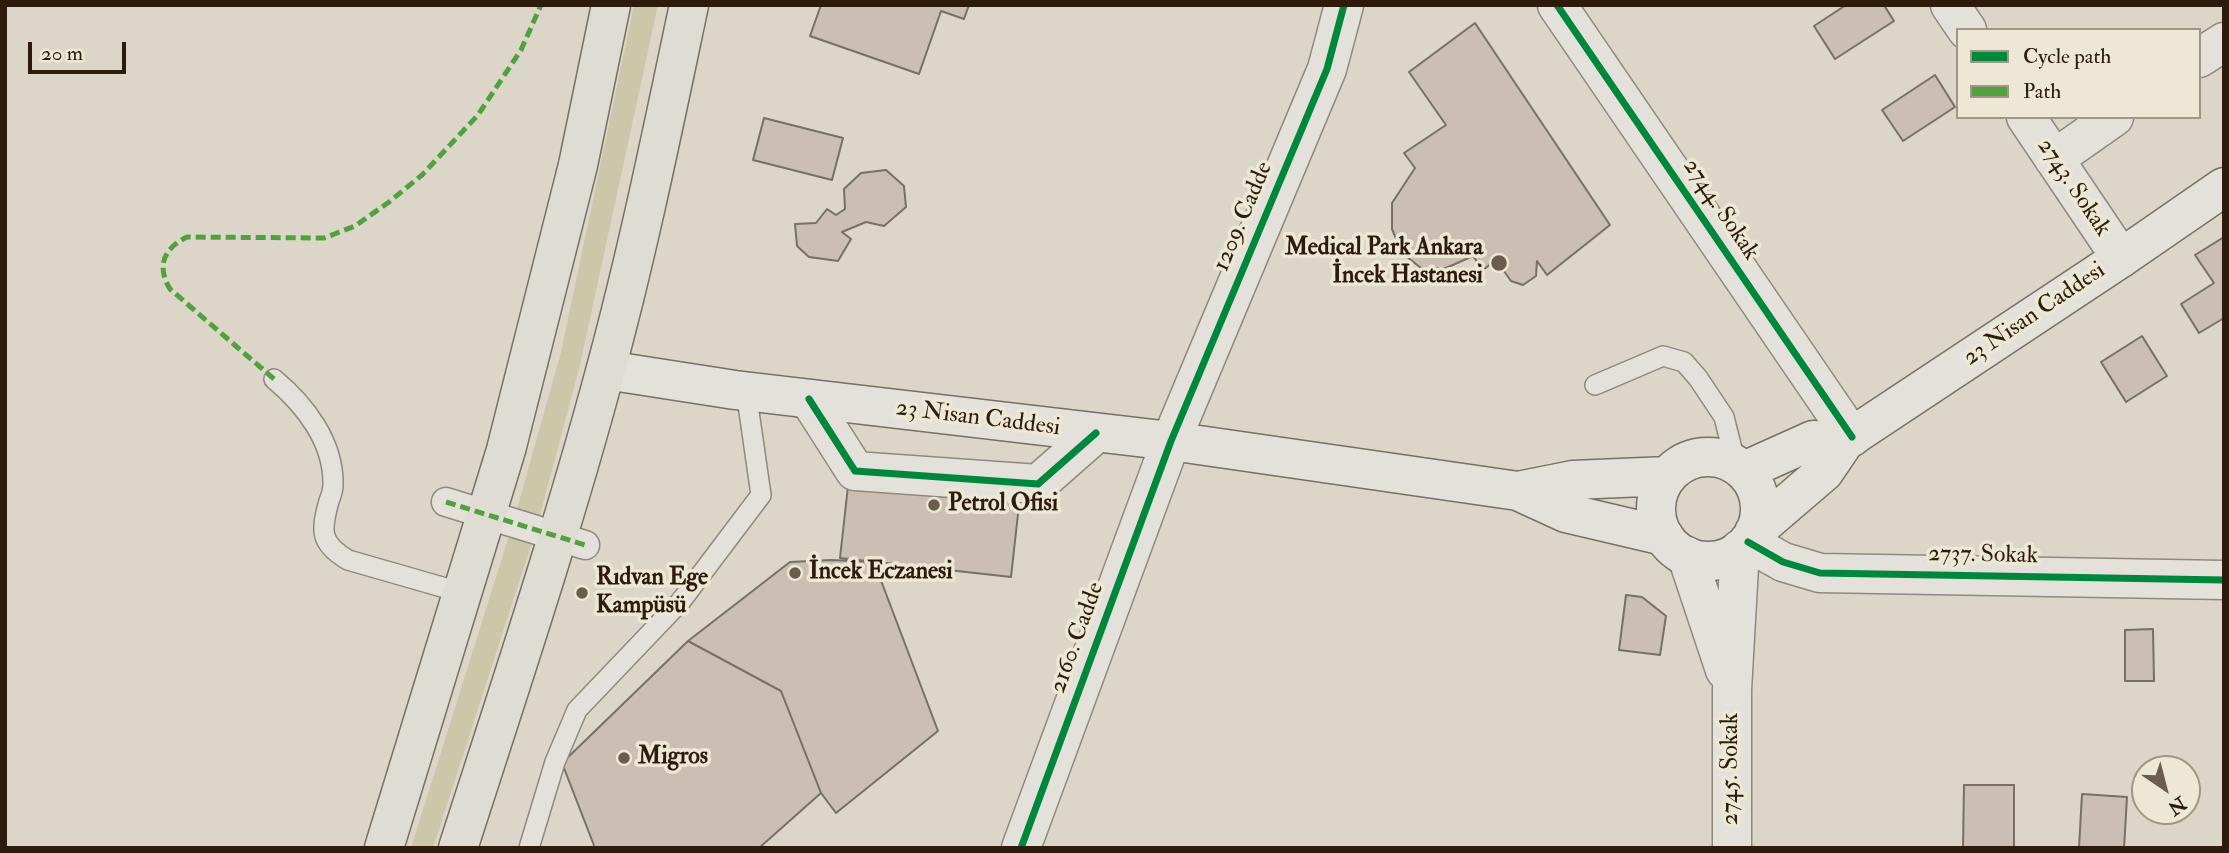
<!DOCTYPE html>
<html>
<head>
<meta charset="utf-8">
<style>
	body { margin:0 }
	#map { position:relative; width:2229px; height:853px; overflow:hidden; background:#dcd6c8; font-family:"IM FELL Double Pica",serif }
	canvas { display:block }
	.frame { position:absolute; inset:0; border:7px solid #2d1c0b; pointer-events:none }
	.legend { position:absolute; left:1956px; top:28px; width:245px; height:91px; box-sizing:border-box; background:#ede7d6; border:2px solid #a09685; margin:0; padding:9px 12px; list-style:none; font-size:21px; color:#2d1c0b }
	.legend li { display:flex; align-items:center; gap:14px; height:35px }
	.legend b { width:35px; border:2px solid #a09685 }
	.north { position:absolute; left:2131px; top:755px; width:70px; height:70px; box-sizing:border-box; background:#ede7d6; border:2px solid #a09685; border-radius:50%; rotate:145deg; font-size:19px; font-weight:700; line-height:28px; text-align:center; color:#2d1c0b }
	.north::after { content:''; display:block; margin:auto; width:24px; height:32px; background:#6a5d4d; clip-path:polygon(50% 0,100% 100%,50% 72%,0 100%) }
	.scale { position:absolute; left:28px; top:42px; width:98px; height:32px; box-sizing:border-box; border:4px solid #2d1c0b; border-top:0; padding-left:9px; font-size:21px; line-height:24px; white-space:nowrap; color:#2d1c0b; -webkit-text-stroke:5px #ede7d6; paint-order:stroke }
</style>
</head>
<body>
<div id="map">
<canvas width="2229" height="853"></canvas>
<div class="frame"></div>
<ul class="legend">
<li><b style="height:9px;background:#00873e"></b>Cycle path</li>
<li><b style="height:9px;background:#52a13e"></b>Path</li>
</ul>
<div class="north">N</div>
<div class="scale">20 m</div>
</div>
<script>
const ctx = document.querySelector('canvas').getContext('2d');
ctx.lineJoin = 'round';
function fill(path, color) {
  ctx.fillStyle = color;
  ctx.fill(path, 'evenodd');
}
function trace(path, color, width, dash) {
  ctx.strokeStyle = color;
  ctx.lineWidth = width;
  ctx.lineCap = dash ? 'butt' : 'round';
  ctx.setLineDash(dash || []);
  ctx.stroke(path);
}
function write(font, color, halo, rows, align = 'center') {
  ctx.font = font + ' "IM FELL Double Pica",serif';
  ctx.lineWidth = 7;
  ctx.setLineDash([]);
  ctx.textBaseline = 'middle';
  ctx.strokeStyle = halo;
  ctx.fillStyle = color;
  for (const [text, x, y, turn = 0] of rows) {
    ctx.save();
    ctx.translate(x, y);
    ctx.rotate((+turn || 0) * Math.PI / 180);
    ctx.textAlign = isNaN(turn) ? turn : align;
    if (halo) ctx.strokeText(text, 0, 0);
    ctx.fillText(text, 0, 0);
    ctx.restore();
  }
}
fill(new Path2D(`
	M 634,5 L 658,5 L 580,365 L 536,530 L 433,848 L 411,848 L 513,523 L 561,352 Z`), '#cac8a8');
const building = new Path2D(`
	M 821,5 L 969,5 L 964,19 L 941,11 L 919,74 L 810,36 Z
	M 1846,5 L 1884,5 L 1894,21 L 1835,59 L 1814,26 Z
	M 1475,23 L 1610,225 L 1547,275 L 1537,261 L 1536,276 L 1523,285 L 1511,281 L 1496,260 L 1483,270 L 1473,256 L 1446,268 L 1421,268 L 1402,253 L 1392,229 L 1392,203 L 1415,168 L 1404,153 L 1446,125 L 1409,72 Z
	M 1935,75 L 1955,107 L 1903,141 L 1882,110 Z
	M 764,118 L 843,138 L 832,180 L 753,160 Z
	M 886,170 L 904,186 L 906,207 L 884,226 L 866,222 L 842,232 L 851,239 L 838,261 L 809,257 L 797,246 L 795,224 L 816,223 L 827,209 L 836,215 L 845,209 L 844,189 L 861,173 Z
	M 2224,237 L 2224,318 L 2199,333 L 2181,304 L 2214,283 L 2195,255 Z
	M 2142,336 L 2167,376 L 2126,402 L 2101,362 Z
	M 848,486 L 1019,505 L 1011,577 L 840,558 Z
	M 831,560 L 874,562 L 938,731 L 836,813 L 821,793 L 781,691 L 688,641 L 790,562 Z
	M 1626,595 L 1642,597 L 1666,616 L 1660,655 L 1619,650 Z
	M 2153,629 L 2154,681 L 2125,681 L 2125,630 Z
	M 688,641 L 781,691 L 821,793 L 759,848 L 595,848 L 562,763 Z
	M 1964,785 L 2014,785 L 2014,848 L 1963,847 Z
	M 2082,794 L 2127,797 L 2124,848 L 2079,848 Z`);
fill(building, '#cbbeb3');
trace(building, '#767066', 2);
const service = new Path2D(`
	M 274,379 C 305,405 334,442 333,485 C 333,490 331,496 329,501 C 321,530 319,543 348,560 L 463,593
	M 1595,385 L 1663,356 L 1684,362 L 1698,378 L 1724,417 L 1736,465
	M 529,848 L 555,762 L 577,710 L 681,601 L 761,495 L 746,391`);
const pedestrian = new Path2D(`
	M 446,502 L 585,545`);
const minor = new Path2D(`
	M 1557,5 L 1852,437
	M 1950,5 L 1967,30
	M 2199,58 L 2224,42
	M 2026,117 L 2121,258
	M 2054,159 L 2114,117
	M 809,399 L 855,471 L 1038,484 L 1096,433
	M 1748,542 L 1783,562 L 1820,573 L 2224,580
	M 1687,556 L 1725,670
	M 1021,848 L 1171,441 L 1327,69 L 1344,5
	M 1732,848 L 1732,690 L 1740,549`);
const secondary = new Path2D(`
	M 606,370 L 735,390 L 1171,441 L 1518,491 L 1566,513 L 1664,536
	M1656 509a52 52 0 1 1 104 0a52 52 0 1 1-104 0Z
	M 1744,471 L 1813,440 L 1845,441
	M 1518,491 L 1573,480 L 1668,476
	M 1754,532 L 1824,472 L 1845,441 L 2121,258 L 2224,187`);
const primary = new Path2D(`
	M 384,848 L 506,450 L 578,165 L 611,5
	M 458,848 C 509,690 562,532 605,372 C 638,251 663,128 689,5`);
trace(service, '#8f897f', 22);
trace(pedestrian, '#8f897f', 31);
trace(minor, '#8f897f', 41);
trace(secondary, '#767066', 41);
trace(primary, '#767066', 41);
trace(service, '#e4e1da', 19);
trace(pedestrian, '#e4e1da', 28);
trace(minor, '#e4e1da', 38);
trace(secondary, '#e4e1da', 38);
trace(primary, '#dfdcd4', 38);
trace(new Path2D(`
	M 274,379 L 170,289 C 156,266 164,248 187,237 L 324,238 L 355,226 L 389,202 L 422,175 L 478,115 L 521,50 L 541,5
	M 446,502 L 585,545`), '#52a13e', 5, [10, 5]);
trace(new Path2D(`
	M 1557,5 L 1852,437
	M 809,399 L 855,471 L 1038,484 L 1096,433
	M 1748,542 L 1783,562 L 1820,573 L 2224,580
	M 1021,848 L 1171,441 L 1327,69 L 1344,5`), '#00873e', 7);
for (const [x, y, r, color] of [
	[1499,263,9,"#6a5d4d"],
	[934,505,7,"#6a5d4d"],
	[795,573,7,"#6a5d4d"],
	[582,593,7,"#6a5d4d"],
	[624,758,7,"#6a5d4d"]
]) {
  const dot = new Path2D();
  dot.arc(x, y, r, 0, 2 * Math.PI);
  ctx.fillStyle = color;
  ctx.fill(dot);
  trace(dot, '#ede7d6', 2.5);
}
write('24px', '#2d1c0b', '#ede7d6', [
	["2743. Sokak",2073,188,56],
	["2744. Sokak",1720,210,56],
	["1209. Cadde",1244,217,-67],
	["23 Nisan Caddesi",2035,315,-34],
	["23 Nisan Caddesi",978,419,7],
	["2737. Sokak",1983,556,1],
	["2160. Cadde",1078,638,-70],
	["2745. Sokak",1732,769,-90]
]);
write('bold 24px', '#2d1c0b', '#ede7d6', [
	["Medical Park Ankara",1483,249,"right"],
	["İncek Hastanesi",1483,277,"right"],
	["Petrol Ofisi",948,505],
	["İncek Eczanesi",809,573],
	["Rıdvan Ege",596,579],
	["Kampüsü",596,607],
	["Migros",638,758]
], 'left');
</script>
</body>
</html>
